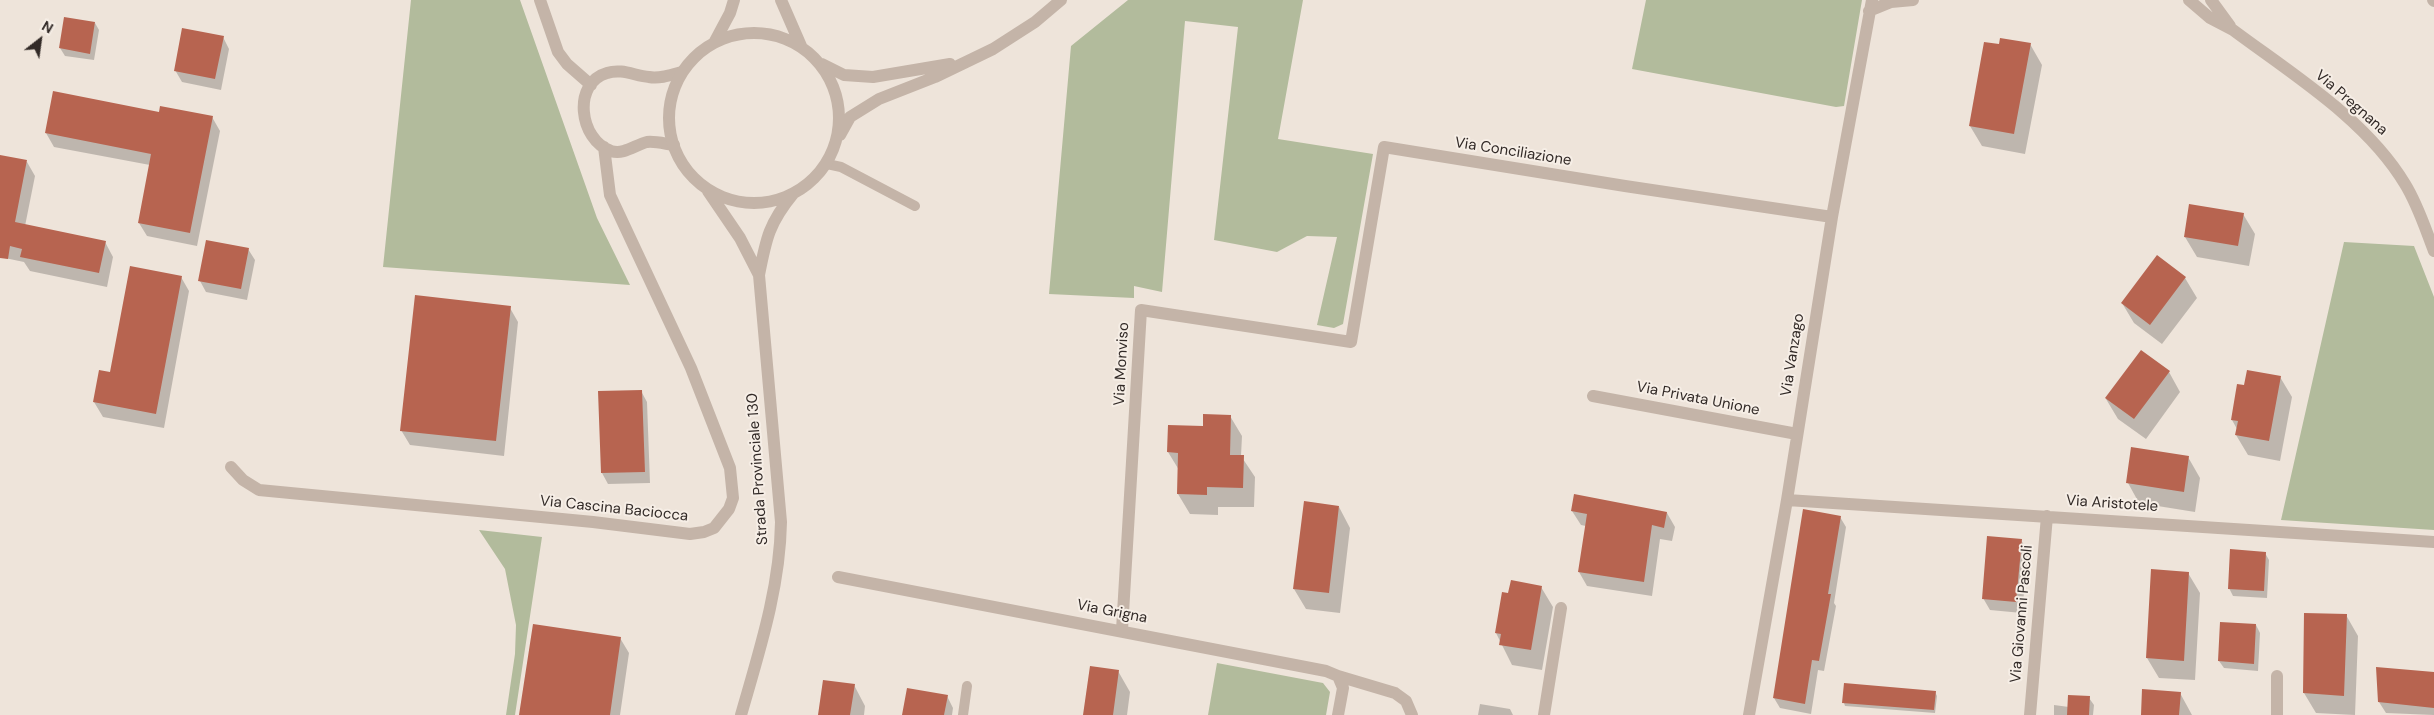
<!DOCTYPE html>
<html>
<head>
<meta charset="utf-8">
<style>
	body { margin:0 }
	#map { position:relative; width:2434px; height:715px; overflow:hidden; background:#eee4da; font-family:"DM Sans",sans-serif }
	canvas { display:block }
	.north { position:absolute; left:15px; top:15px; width:50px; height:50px; -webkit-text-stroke:4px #f6eee6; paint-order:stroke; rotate:30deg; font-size:14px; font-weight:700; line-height:20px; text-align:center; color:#322a27 }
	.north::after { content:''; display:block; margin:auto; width:18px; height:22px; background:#322a27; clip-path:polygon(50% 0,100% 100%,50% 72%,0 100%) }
</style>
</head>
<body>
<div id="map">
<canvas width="2434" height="715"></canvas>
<div class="north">N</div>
</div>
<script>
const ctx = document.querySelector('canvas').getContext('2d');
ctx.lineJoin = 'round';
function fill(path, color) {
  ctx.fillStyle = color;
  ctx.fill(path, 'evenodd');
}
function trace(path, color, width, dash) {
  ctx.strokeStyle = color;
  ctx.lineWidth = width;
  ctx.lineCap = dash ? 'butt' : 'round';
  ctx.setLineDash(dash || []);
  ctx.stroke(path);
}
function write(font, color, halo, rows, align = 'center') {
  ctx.font = font + ' "DM Sans",sans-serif';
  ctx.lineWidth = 4;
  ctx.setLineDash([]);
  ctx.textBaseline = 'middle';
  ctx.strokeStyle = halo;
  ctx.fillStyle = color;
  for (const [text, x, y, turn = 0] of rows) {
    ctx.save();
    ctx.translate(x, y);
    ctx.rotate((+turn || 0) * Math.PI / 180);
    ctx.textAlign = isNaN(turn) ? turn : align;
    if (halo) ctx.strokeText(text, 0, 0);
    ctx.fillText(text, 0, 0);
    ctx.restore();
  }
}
fill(new Path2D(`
	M 411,0 L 520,0 L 597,218 L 630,285 L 383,267 Z
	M 1128,0 L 1303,0 L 1278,139 L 1373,154 L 1343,324 L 1334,328 L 1317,325 L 1337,237 L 1307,236 L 1277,252 L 1214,240 L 1238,27 L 1185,21 L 1162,292 L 1134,286 L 1134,298 L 1049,294 L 1071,46 Z
	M 1646,0 L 1862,0 L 1844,106 L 1836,107 L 1632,69 Z
	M 2344,242 L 2414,246 L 2434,297 L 2434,530 L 2281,520 Z
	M 479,530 L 542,537 L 515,715 L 506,715 L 515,654 L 516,625 L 505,569 Z
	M 1217,663 L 1323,683 L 1330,692 L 1326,715 L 1208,715 Z`), '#b2bb9c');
fill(new Path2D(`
	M 95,23 L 99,30 L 94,60 L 65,56 L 60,48 Z
	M 223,37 L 229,49 L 221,90 L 182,82 L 175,70 Z
	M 2030,44 L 2042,65 L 2025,154 L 1982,146 L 1970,126 L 2000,46 Z
	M 212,117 L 220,131 L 197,246 L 147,236 L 139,223 L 150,165 L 54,147 L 46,133 Z
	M 0,156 L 27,162 L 35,176 L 25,226 L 105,242 L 113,257 L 107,287 L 30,271 L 24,262 L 0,257 Z
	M 2243,214 L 2255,234 L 2249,266 L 2197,257 L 2185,237 Z
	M 248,249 L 255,260 L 247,300 L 206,292 L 200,281 Z
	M 2157,257 L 2185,278 L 2197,298 L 2162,344 L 2134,323 L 2122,303 Z
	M 181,277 L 189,291 L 164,428 L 103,417 L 94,402 L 111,374 Z
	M 510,308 L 518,322 L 504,456 L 410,445 L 401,430 Z
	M 2169,372 L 2180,392 L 2146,439 L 2118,419 L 2106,399 Z
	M 2280,377 L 2292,397 L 2280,461 L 2248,455 L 2236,435 L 2237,429 L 2232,420 L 2245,387 Z
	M 641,391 L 647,402 L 650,483 L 608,484 L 602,473 Z
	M 1230,416 L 1242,436 L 1241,456 L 1255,477 L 1254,507 L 1218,507 L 1218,515 L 1190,514 L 1178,494 L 1179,470 L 1168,452 Z
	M 2188,457 L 2200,478 L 2195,512 L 2139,503 L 2128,483 Z
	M 1339,507 L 1350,528 L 1340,613 L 1306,609 L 1294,589 Z
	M 1572,511 L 1667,513 L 1675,527 L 1672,541 L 1660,539 L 1652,596 L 1587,586 L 1579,572 L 1586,526 L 1581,525 Z
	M 1840,517 L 1846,527 L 1834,603 L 1836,606 L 1824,671 L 1818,670 L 1811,714 L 1780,708 L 1774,698 Z
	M 2021,540 L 2028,552 L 2022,613 L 1990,610 L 1983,598 Z
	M 2265,553 L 2269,560 L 2267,598 L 2233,596 L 2229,588 Z
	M 2188,573 L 2200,593 L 2195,680 L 2159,678 L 2147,658 Z
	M 1541,587 L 1553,607 L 1542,670 L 1512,665 L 1496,633 L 1509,594 Z
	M 2346,615 L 2358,636 L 2355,715 L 2316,713 L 2304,693 Z
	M 2256,625 L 2260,633 L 2258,671 L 2224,668 L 2219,661 Z
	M 620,638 L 629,653 L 620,715 L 520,715 Z
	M 1118,671 L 1130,692 L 1127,715 L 1084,715 Z
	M 2434,673 L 2434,715 L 2386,713 L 2379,702 Z
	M 854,685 L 865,706 L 864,715 L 820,715 Z
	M 1935,692 L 1937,696 L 1935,713 L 1845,706 L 1844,703 Z
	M 2180,693 L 2192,715 L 2142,715 Z
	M 947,696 L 953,708 L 952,715 L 904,715 Z
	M 2089,698 L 2094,705 L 2093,715 L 2054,715 L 2054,705 L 2069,707 Z
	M 1480,704 L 1510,709 L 1513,715 L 1478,715 Z`), '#0003');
fill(new Path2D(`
	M 64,17 L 95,22 L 90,54 L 59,48 Z
	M 182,28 L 224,36 L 215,79 L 174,71 Z
	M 2000,38 L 2031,43 L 2014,134 L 1969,126 L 1984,42 L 1999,44 Z
	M 53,91 L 159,112 L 160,106 L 213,116 L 190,233 L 138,223 L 151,154 L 45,133 Z
	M 0,155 L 27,160 L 15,222 L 106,241 L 99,273 L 20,257 L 22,249 L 10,246 L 8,259 L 0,258 Z
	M 2189,204 L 2244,213 L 2238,246 L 2184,237 Z
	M 206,240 L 249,248 L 241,289 L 198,281 Z
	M 2157,255 L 2186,277 L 2150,325 L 2121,303 Z
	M 130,266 L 182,276 L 156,414 L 93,402 L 99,370 L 110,372 Z
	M 415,295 L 511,306 L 496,441 L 400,431 Z
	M 2141,350 L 2170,371 L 2134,419 L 2105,398 Z
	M 2247,370 L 2281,376 L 2269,441 L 2235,435 L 2238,421 L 2231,420 L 2237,384 L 2244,385 Z
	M 642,390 L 645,472 L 601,473 L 598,391 Z
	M 1203,414 L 1231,415 L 1230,455 L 1244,455 L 1243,488 L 1207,487 L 1207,495 L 1177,494 L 1178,453 L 1167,452 L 1168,425 L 1203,426 Z
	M 2131,447 L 2189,456 L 2184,492 L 2126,483 Z
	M 1574,494 L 1667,512 L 1664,528 L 1652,525 L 1644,582 L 1578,572 L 1587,514 L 1571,511 Z
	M 1304,501 L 1339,506 L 1329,593 L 1293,589 Z
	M 1803,509 L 1841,516 L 1828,594 L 1831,594 L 1819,661 L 1812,660 L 1805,704 L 1773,698 Z
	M 1987,536 L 2022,539 L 2016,602 L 1982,599 Z
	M 2230,549 L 2266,552 L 2264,591 L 2228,589 Z
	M 2151,569 L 2189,572 L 2184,661 L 2146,658 Z
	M 1511,580 L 1542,586 L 1531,650 L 1499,645 L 1501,634 L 1495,633 L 1502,592 L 1508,593 Z
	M 2304,613 L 2347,614 L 2344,696 L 2303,693 Z
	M 2220,622 L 2256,624 L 2254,664 L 2218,661 Z
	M 533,624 L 621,637 L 610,715 L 519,715 Z
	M 1090,666 L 1119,670 L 1113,715 L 1083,715 Z
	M 2376,667 L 2434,672 L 2434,708 L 2378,702 Z
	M 823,680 L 855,684 L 850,715 L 818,715 Z
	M 1844,683 L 1936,691 L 1934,710 L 1842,703 Z
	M 907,688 L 948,695 L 944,715 L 902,715 Z
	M 2142,689 L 2181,692 L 2179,715 L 2141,715 Z
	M 2068,695 L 2090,696 L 2089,715 L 2067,715 Z`), '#b76450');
trace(new Path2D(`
	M 827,164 L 841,167 L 915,206
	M 963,715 L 967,686`), '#c4b4a8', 10);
trace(new Path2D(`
	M 540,0 L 558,52 L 567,64 L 591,85
	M 2189,0 L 2210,18 L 2233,30 C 2292,74 2367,120 2405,184 C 2418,205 2425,228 2434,251
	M 2211,0 L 2230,26
	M 1869,11 L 1891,2 L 1913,0
	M 674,145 C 666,144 655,141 647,142 C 635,145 624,155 611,151 C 579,140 572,83 607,73 C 622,68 635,76 649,77 C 660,79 671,75 682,72
	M 1593,396 L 1797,434
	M 231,467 L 243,480 L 259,490 L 593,522 L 690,534 L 704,532 L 714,528 L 729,509 L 733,498 L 730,468 L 691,368 L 610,195 L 604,147
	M 1787,500 L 2434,542
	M 838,577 L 1326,671 L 1338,676 L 1343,688 L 1338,715
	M 1122,630 L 1141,310 L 1351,342 L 1384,147 L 1625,186 L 1832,217
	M 1338,676 L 1395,693 L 1406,701 L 1412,715
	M 1544,715 L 1561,608
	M 1749,715 L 1787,500 L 1832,217 L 1872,0
	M 2030,715 L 2047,516
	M 2277,715 L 2277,676`), '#c4b4a8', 12);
trace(new Path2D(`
	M 781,0 L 801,46
	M 2433,0 L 2434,1
	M669 118a85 85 0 1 1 170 0a85 85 0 1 1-170 0Z
	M 714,43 L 730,13 L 734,0
	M 822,64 L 844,75 L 873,77 L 950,64
	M 840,135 L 850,117 L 879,99 L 935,77 L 993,49 L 1035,22 L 1061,0
	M 708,191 L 740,238 L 759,275
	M 741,715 C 759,652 780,588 781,522 L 759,275 C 766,239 769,223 793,194`), '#c4b4a8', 12);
write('15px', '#322a27', '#f6eee6', [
	["Via Pregnana",2351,103,41],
	["Via Conciliazione",1513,152,9],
	["Via Vanzago",1793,355,-81],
	["Via Monviso",1122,364,-87],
	["Via Privata Unione",1698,399,11],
	["Strada Provinciale 130",758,469,-94],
	["Via Aristotele",2112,504,4],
	["Via Cascina Baciocca",614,509,6],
	["Via Grigna",1112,612,11],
	["Via Giovanni Pascoli",2022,614,-85]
]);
</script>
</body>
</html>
